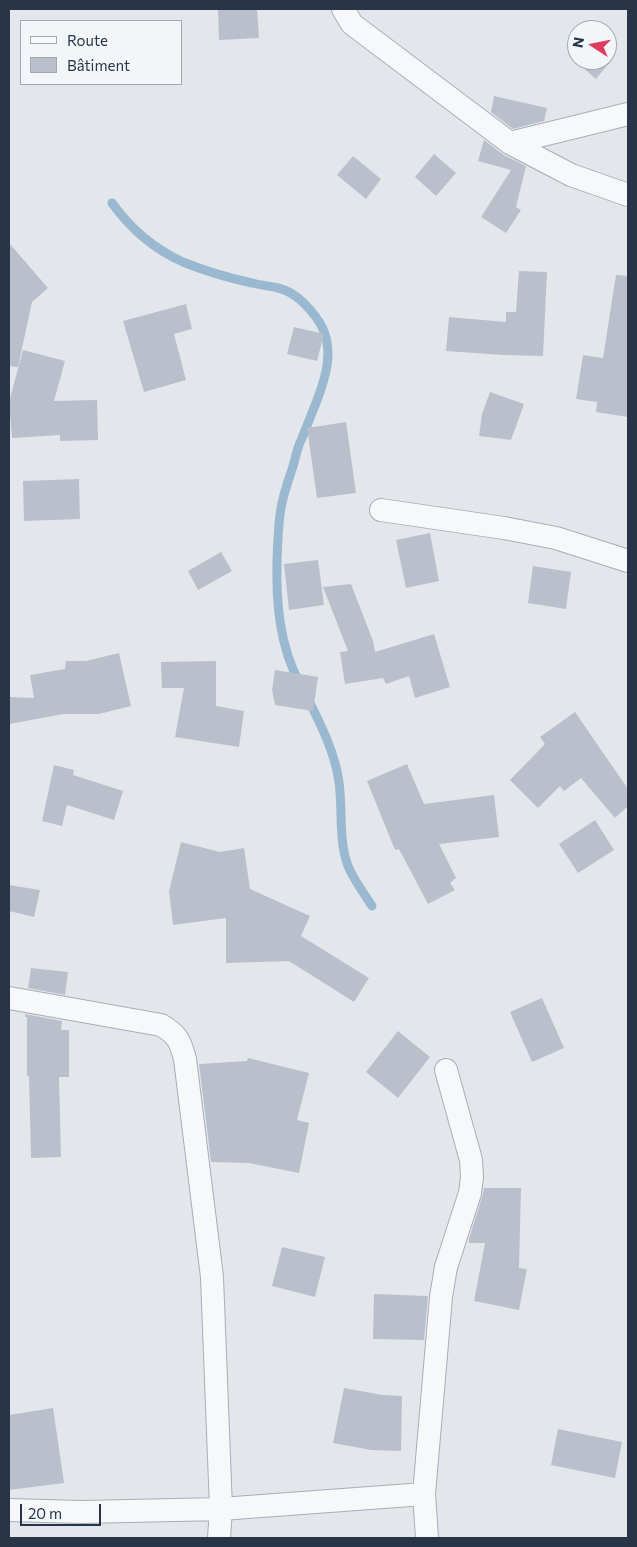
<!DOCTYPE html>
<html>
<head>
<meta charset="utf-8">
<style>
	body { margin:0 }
	#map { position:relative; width:637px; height:1547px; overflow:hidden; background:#e3e7ec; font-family:Commissioner,sans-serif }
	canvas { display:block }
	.frame { position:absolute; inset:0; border:10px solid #283547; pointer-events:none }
	.legend { position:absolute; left:20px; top:20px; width:162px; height:65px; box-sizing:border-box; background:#f3f6f9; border:1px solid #a2a9b2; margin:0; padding:6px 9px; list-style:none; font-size:15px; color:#283547 }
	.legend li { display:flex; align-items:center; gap:10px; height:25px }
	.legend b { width:25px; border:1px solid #a2a9b2 }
	.north { position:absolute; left:567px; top:20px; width:50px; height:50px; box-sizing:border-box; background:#f3f6f9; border:1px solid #a2a9b2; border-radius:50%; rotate:281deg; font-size:14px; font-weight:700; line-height:20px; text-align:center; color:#283547 }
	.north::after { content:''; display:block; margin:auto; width:18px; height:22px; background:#de3b5e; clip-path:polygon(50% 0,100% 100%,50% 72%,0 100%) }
	.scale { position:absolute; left:20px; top:1504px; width:81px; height:22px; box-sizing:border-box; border:2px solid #283547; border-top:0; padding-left:6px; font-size:15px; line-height:18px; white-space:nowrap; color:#283547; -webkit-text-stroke:4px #f3f6f9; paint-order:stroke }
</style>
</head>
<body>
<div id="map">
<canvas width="637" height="1547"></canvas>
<div class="frame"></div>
<ul class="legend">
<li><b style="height:6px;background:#f6f8fa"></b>Route</li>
<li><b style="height:14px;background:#b9c0cb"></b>Bâtiment</li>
</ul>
<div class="north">N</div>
<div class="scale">20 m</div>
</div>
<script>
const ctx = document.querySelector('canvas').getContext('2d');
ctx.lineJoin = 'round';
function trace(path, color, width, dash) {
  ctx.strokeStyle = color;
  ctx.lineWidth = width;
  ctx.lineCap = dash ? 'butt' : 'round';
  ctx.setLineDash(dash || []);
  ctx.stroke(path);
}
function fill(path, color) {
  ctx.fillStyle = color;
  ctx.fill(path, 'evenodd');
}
trace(new Path2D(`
	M 112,203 C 130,228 154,249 183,262 C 205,271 229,278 252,283 C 260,285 269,286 278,288 C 296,292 310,308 320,323 C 335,349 326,377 316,403 C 311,415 307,426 302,438 C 298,446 296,454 294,463 C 290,476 285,489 282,503 C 278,521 278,540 277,559 C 276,602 279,645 300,684
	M 308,699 C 321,725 335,753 339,782 C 343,811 338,839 348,866 C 353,879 364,893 372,906`), '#9ab8d0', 9);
fill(new Path2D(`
	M 218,9 L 257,9 L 259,38 L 219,40 Z
	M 577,54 L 577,60 L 607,60 L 610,62 L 596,79 L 573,59 Z
	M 494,96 L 547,108 L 544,121 L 513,129 L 491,112 Z
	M 484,140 L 504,155 L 526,166 L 516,207 L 521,210 L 506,233 L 481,217 L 511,170 L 478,161 Z
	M 434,154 L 456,173 L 436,196 L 415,177 Z
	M 353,156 L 381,179 L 366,199 L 337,175 Z
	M 9,243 L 48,288 L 32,302 L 18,367 L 9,366 Z
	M 519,271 L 547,272 L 543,356 L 503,355 L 446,351 L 449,317 L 506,322 L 506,312 L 516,312 Z
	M 616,275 L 628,276 L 628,417 L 596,412 L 597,402 L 576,399 L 583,355 L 603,358 Z
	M 186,304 L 192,329 L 174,334 L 186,380 L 144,392 L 123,321 Z
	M 294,327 L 324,334 L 317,361 L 287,354 Z
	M 23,350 L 65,361 L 54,401 L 97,400 L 98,440 L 60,441 L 60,435 L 12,438 L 9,402 Z
	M 490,392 L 524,404 L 511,440 L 479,436 L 482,414 Z
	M 346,422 L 356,493 L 317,498 L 307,428 Z
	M 79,479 L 80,519 L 24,521 L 23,481 Z
	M 430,533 L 439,581 L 406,588 L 396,540 Z
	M 221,552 L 232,571 L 198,590 L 188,571 Z
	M 318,560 L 324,605 L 289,610 L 284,564 Z
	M 533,566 L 571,572 L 566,609 L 528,603 Z
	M 351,584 L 373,641 L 375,652 L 434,634 L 450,687 L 415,698 L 409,676 L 386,684 L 383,678 L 345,684 L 340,652 L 348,651 L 323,587 Z
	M 119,653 L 131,706 L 99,714 L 64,714 L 9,724 L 9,697 L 34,698 L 30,675 L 65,669 L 66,661 L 86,661 Z
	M 216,661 L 216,706 L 244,711 L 239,747 L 175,737 L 184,688 L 162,688 L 161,662 Z
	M 275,670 L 318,677 L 313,711 L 275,705 L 272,690 Z
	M 575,712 L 628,789 L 628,806 L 615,818 L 581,778 L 564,791 L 560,786 L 538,808 L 510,780 L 545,744 L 540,737 Z
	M 407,764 L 424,804 L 494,795 L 499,837 L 439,844 L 456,878 L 450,883 L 455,890 L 428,904 L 399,849 L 395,850 L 367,781 Z
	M 54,765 L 74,770 L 73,775 L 123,791 L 114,820 L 67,805 L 62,826 L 42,821 Z
	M 595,820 L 614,850 L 578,873 L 559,844 Z
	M 181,842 L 220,852 L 244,848 L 250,889 L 310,916 L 301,936 L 369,978 L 354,1002 L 289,961 L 226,963 L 226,918 L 173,925 L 169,891 Z
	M 9,885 L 40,890 L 34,917 L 9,911 Z
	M 31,968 L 68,972 L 65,995 L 28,988 Z
	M 542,998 L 564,1048 L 532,1062 L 510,1012 Z
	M 25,1014 L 62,1021 L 61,1030 L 69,1030 L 69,1077 L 59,1077 L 61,1157 L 31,1158 L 29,1076 L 27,1076 L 27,1017 L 25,1017 Z
	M 398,1031 L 430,1057 L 398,1098 L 366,1072 Z
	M 248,1058 L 309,1073 L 297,1120 L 309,1123 L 299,1173 L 249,1163 L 211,1162 L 199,1064 L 247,1061 Z
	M 484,1188 L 521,1188 L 519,1268 L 527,1269 L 519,1310 L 474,1301 L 485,1243 L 469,1243 L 469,1239 L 482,1197 Z
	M 282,1247 L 325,1257 L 315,1297 L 272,1286 Z
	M 374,1294 L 428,1296 L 424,1340 L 373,1339 Z
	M 344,1388 L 382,1395 L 402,1396 L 401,1451 L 371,1450 L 333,1443 Z
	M 53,1408 L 64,1483 L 9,1490 L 9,1415 Z
	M 558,1429 L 622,1442 L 615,1478 L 551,1465 Z`), '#b9c0cb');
const minor = new Path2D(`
	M 343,9 L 352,24 L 510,143 L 571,175 L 628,195
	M 510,143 L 628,114
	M 381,510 L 504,528 L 556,538 L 628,561
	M 9,998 L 161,1025 C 178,1035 180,1041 185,1059 L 212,1277 L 221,1509 L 219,1538
	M 9,1510 L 82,1512 L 221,1509 L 424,1494
	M 427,1538 L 424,1494 L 441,1297 L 446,1267 L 470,1193 L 472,1177 L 471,1160 L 446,1070`);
trace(minor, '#a7aeb7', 24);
trace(minor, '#f6f8fa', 22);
</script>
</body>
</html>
